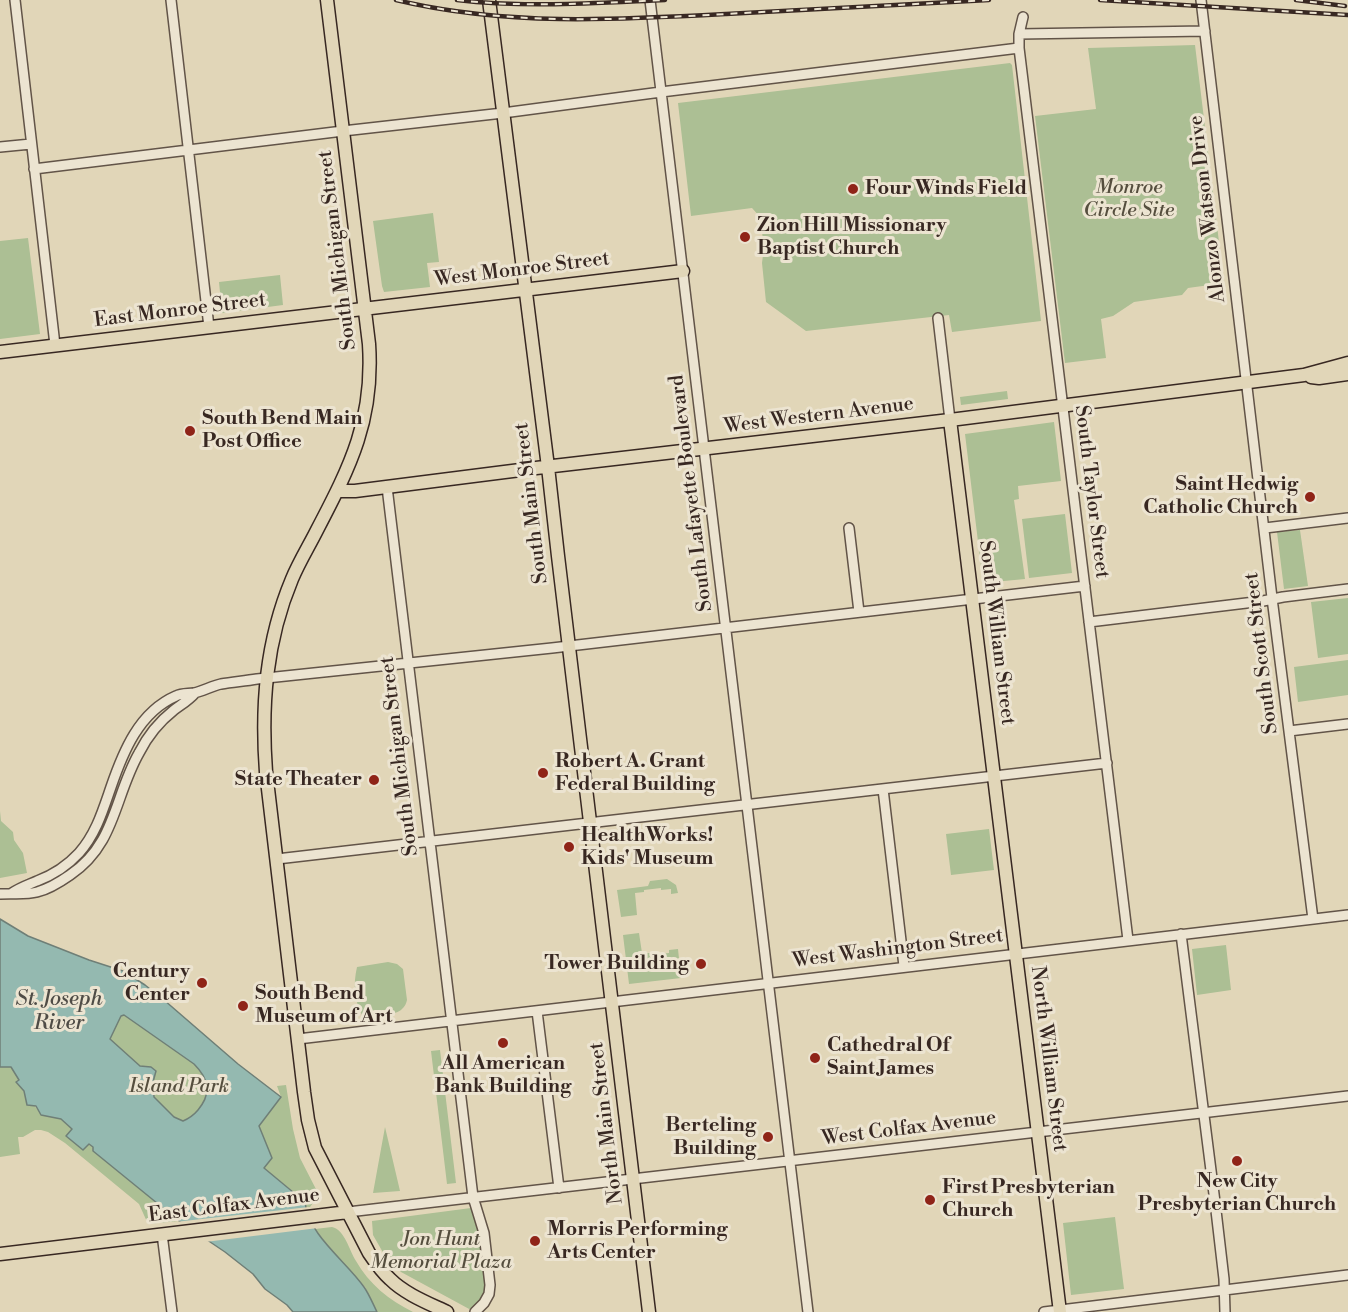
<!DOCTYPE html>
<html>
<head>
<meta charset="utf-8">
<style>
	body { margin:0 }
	canvas { display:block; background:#e1d6b8 }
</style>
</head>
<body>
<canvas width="1348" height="1312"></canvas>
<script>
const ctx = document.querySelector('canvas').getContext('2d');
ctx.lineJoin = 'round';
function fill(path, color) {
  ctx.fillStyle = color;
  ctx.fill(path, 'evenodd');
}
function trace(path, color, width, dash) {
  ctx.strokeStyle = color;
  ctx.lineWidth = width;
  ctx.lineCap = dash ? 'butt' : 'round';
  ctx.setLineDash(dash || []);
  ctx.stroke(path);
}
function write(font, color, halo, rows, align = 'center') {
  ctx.font = font + ' "Libre Bodoni",serif';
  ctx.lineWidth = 6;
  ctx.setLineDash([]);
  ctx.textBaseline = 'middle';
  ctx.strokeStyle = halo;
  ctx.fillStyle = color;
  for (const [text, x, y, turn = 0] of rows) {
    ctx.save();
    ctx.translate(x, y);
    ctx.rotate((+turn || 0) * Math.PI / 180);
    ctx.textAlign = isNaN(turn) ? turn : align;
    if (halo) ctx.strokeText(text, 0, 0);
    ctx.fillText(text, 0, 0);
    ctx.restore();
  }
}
fill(new Path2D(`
	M 1195,45 L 1224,283 L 1188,288 L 1182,295 L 1134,302 L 1113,316 L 1101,319 L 1106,358 L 1065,363 L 1035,116 L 1096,109 L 1088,48 Z
	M 1010,63 L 1012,65 L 1041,321 L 952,332 L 949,315 L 806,331 L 766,302 L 762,263 L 764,247 L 760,217 L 752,208 L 691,216 L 678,103 Z
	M 433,213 L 439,262 L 427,263 L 430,287 L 384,292 L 382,286 L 373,221 Z
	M 28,238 L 40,334 L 0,339 L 0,241 Z
	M 280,275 L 283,305 L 222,313 L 219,282 Z
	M 1007,391 L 1008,399 L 961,405 L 960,397 Z
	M 1054,422 L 1061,481 L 1018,486 L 1019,499 L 1014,500 L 1025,579 L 983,583 L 965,434 Z
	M 1065,514 L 1072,573 L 1029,578 L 1022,519 Z
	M 1300,530 L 1308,586 L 1284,589 L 1277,532 Z
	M 1348,598 L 1348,654 L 1318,658 L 1311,602 Z
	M 1348,660 L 1348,695 L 1298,702 L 1294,667 Z
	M 0,811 L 1,821 L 13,832 L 14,840 L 23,853 L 27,873 L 0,878 Z
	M 989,829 L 994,870 L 951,875 L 946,834 Z
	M 667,879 L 676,885 L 678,893 L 671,894 L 671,889 L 661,890 L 661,888 L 644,890 L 644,892 L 635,893 L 637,915 L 621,917 L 617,890 L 648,886 L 650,881 Z
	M 639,933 L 642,953 L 652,953 L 652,955 L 669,953 L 669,950 L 678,949 L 681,978 L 629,984 L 623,935 Z
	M 1226,945 L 1231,990 L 1197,995 L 1192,949 Z
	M 388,962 L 397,964 L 403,969 L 407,1000 C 406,1004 405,1006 402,1009 C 396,1016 372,1016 363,1017 C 354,1000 353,985 357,967 Z
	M 124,1014 L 194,1064 C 209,1079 212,1093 198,1110 C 193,1116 190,1119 183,1121 L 174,1117 L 154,1097 L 151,1067 L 140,1066 L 110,1039 L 121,1016 Z
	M 440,1050 L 456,1183 L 447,1184 L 431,1051 Z
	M 0,1067 L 11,1067 L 19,1080 L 17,1082 C 23,1087 24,1093 28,1099 C 33,1105 37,1107 41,1115 L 61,1119 L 72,1129 L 67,1136 L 83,1150 L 89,1144 L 93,1147 L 93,1151 L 179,1221 L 148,1224 L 139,1204 L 65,1143 L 48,1132 L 41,1130 L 35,1130 L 23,1137 L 18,1137 L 20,1154 L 0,1157 Z
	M 286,1085 L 293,1129 L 300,1158 L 319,1195 L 310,1207 L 306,1207 L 305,1201 L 264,1168 L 272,1158 L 259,1126 L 281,1097 L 277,1086 Z
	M 385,1127 L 400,1191 L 373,1193 Z
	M 471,1208 L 475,1217 L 479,1235 L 487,1285 L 484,1297 L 471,1310 L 401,1272 L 385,1256 L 373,1235 L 372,1221 Z
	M 1115,1217 L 1124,1289 L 1071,1295 L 1063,1223 Z
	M 332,1227 C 345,1230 349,1250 356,1261 C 369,1284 389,1300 413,1312 L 377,1312 L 365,1287 L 333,1253 L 315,1229 Z`), '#acbf94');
const water = new Path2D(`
	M 0,919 L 28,936 L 89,960 L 123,971 L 145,985 L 164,1000 L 238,1064 L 281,1097 L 259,1126 L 272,1158 L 264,1168 L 305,1202 C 308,1235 346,1261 364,1287 C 369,1294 373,1304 377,1312 L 293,1312 L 287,1305 L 265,1289 L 253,1274 L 225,1252 L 179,1221 L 93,1151 L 93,1147 L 89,1144 L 83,1150 L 66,1136 L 72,1129 L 61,1119 L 41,1115 L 36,1106 L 27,1105 L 24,1091 L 16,1082 L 19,1080 L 11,1067 L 0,1067 ZM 124,1015 L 194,1064 C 209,1079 212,1093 198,1110 C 193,1116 190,1118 183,1121 L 174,1117 L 154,1097 L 153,1082 L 156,1071 L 151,1067 L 140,1066 L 110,1039 L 121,1016 Z`);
fill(water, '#94b9b0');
trace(water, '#6f7f77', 1.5);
fill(new Path2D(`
	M 309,1207 L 318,1228 L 205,1242 L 175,1222 Z`), '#e1d6b8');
const minor = new Path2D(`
	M 15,0 L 55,345
	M 171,0 L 209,327
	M 650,0 L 808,1312
	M 1201,0 L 1273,606 L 1313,919
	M 1023,17 L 1019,34 L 1019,48 L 1128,940
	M 1019,34 L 1205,31
	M 0,147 L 31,144
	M 34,169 L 343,131 L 503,113 L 661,92 L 1019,48
	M 938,318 L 950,420
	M 387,487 L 473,1197 L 484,1233 L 490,1285 L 489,1294 L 484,1303 L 475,1312
	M 849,528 L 859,612
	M 1265,528 L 1348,518
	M 1089,622 L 1263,601 L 1283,597 L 1348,589
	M 1289,731 L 1348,724
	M 883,789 L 904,966
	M 277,859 L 1107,763
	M 12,893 C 21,887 28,885 37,881 C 53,875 68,865 79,853 C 96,834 103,810 111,787 C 123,752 139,712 176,696 C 182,693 188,694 194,693 C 203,691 212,686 221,684 C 233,682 245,681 257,679 L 552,648 L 1085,586
	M 0,894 C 12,893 25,895 37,892 C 49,889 60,882 70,875 C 116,844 114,797 139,753 C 147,737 160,721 174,710 C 182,704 189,700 195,693
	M 1181,934 L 1215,1202 L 1224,1279 L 1225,1312
	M 537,1011 L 559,1188
	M 298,1039 L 1348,915
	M 348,1212 L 1348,1096
	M 162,1234 L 172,1312
	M 1044,1312 L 1348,1275`);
const major = new Path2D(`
	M 327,0 L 369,344 C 374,419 351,465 317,530 C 309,546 299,562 292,579 C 266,641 261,705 266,772 L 304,1092 L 308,1120 L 315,1148 L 369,1253 C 375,1262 382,1272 390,1279 C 405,1294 428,1303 447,1312
	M 489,0 L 548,467 L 558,556 L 649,1312
	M 0,352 L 683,271
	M 1311,377 L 1319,378 L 1348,374
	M 950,420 L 1060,1312
	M 337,491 L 355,491 L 536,468 L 950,420 L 1304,375 L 1348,363
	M 0,1254 L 348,1212`);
trace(minor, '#625448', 12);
trace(major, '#382822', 15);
trace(minor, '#ece4d1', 9);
trace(major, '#e1d6b8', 12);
const rail = new Path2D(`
	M 396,0 C 505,26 615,20 726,14 C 813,9 901,5 989,0
	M 457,0 C 526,8 595,3 665,0
	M 1100,0 L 1348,15
	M 1296,0 L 1345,6`);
trace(rail, '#382822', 4.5);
trace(rail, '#ece4d1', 2, [7]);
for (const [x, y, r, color] of [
	[853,189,6,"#8f2418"],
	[745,237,6,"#8f2418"],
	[190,431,6,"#8f2418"],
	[1310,497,6,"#8f2418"],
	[543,773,6,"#8f2418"],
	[374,780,6,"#8f2418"],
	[569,847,6,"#8f2418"],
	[701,964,6,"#8f2418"],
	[202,983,6,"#8f2418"],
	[243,1006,6,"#8f2418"],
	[503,1043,6,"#8f2418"],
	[815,1058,6,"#8f2418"],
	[768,1137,6,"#8f2418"],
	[1237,1161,6,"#8f2418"],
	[930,1200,6,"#8f2418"],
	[535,1241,6,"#8f2418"]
]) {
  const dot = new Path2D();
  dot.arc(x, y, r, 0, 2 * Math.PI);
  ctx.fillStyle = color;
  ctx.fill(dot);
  trace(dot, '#ece4d1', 2);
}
write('italic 20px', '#554e3e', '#ece4d1', [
	["Monroe",1129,188],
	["Circle Site",1129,211],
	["Island Park",179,1087],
	["Jon Hunt",441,1240],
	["Memorial Plaza",441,1263]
]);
write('bold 20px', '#382822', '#ece4d1', [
	["Four Winds Field",865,189],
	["Zion Hill Missionary",757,226],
	["Baptist Church",757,249],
	["South Bend Main",202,419],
	["Post Office",202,442],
	["Saint Hedwig",1298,485,"right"],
	["Catholic Church",1298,508,"right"],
	["Robert A. Grant",555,762],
	["Federal Building",555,785],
	["State Theater",362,780,"right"],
	["HealthWorks!",581,836],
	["Kids' Museum",581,859],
	["Tower Building",689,964,"right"],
	["Century",190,972,"right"],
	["Center",190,995,"right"],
	["South Bend",255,994],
	["Museum of Art",255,1017],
	["Cathedral Of",827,1046],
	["Saint James",827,1069],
	["All American",503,1064,"center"],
	["Bank Building",503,1087,"center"],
	["Berteling",756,1126,"right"],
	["Building",756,1149,"right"],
	["New City",1237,1182,"center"],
	["Presbyterian Church",1237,1205,"center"],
	["First Presbyterian",942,1188],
	["Church",942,1211],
	["Morris Performing",547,1230],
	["Arts Center",547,1253]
], 'left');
write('20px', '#382822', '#ece4d1', [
	["Alonzo Watson Drive",1208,209,-97],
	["South Michigan Street",338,250,-97],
	["West Monroe Street",522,270,-7],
	["East Monroe Street",180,311,-7],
	["West Western Avenue",819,416,-7],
	["South Taylor Street",1091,492,83],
	["South Lafayette Boulevard",692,493,-97],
	["South Main Street",532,503,-97],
	["South William Street",996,633,83],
	["South Scott Street",1262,653,-97],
	["South Michigan Street",400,756,-97],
	["West Washington Street",898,949,-7],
	["North William Street",1048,1059,83],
	["North Main Street",607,1123,-97],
	["West Colfax Avenue",909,1129,-7],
	["East Colfax Avenue",234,1206,-7]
]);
write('italic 21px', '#4f4c46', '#ece4d1', [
	["St. Joseph",59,1000],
	["River",59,1024]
]);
</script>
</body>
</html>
